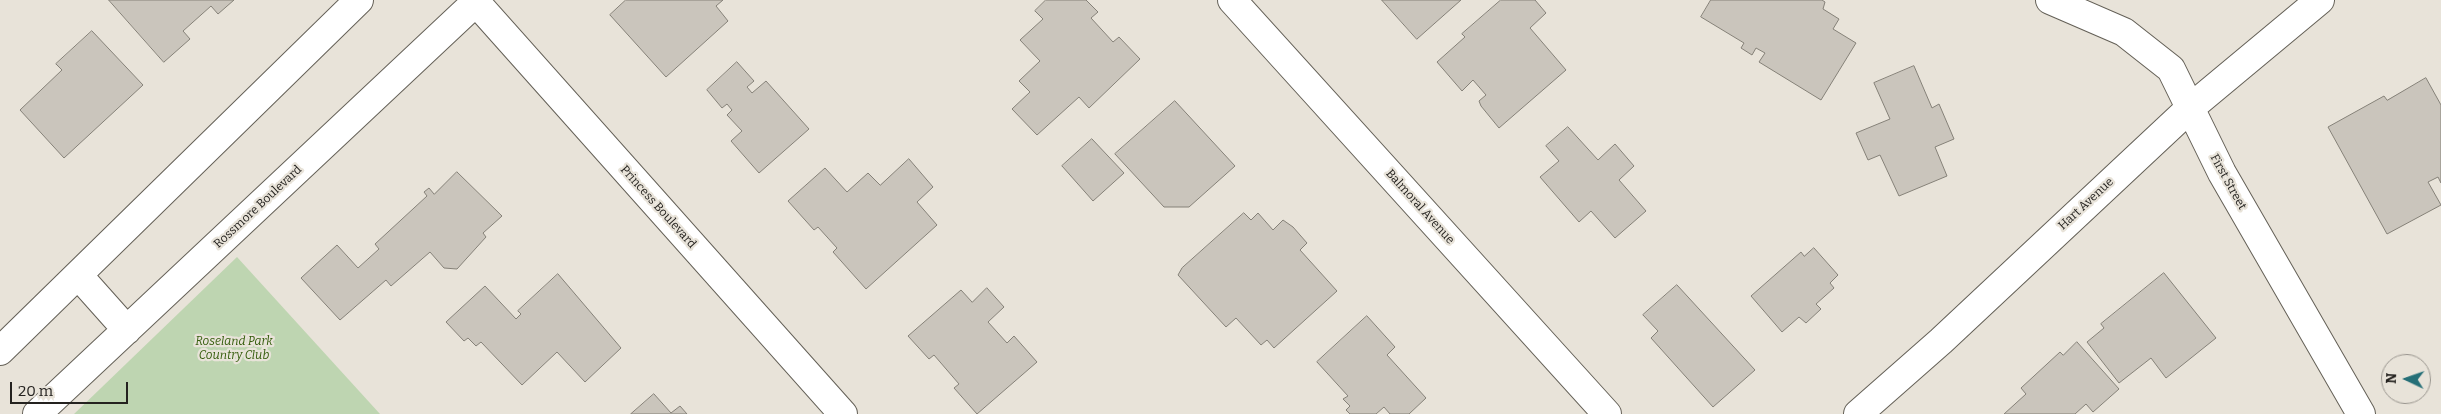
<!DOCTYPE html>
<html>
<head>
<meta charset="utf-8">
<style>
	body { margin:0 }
	#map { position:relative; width:2441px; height:414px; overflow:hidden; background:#e8e3d9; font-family:Bitter,serif }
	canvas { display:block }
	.north { position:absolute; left:2381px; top:354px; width:50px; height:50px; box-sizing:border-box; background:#e8e3d9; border:1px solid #9a968f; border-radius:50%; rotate:273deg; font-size:14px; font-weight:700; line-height:20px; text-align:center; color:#24221f }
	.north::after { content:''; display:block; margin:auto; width:18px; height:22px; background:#256f77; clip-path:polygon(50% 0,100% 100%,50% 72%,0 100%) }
	.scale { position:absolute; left:10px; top:382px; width:118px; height:22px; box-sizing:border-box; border:2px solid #24221f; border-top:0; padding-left:6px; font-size:15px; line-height:18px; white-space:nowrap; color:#24221f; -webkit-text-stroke:4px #e8e3d9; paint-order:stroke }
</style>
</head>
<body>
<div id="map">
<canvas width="2441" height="414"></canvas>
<div class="north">N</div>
<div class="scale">20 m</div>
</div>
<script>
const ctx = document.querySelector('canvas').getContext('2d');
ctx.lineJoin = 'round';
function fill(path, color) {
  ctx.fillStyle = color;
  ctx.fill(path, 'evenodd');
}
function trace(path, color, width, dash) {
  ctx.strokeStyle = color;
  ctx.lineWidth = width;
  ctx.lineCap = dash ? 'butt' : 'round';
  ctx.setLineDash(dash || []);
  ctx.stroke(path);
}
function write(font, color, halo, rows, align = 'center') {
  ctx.font = font + ' Bitter,serif';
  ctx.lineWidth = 4.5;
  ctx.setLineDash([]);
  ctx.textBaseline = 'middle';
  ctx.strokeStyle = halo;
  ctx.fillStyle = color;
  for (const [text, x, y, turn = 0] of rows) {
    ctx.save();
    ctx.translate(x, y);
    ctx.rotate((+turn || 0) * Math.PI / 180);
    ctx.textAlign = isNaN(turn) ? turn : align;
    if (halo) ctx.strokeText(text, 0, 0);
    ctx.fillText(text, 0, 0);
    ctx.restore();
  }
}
fill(new Path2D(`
	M 237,257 L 380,414 L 74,414 Z`), '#bed5b1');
const building = new Path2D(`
	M 109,0 L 234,0 L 218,14 L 211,6 L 183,31 L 190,39 L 164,62 Z
	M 626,0 L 723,0 L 716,6 L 728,21 L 666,77 L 610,15 Z
	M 1046,0 L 1086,0 L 1098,12 L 1091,18 L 1113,42 L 1119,37 L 1140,59 L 1089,108 L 1079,97 L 1037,135 L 1012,109 L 1030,92 L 1019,81 L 1040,61 L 1020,40 L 1043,19 L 1035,11 Z
	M 1382,0 L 1461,0 L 1417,39 Z
	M 1501,0 L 1535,0 L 1546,13 L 1530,28 L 1566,70 L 1499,128 L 1481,106 L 1479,101 L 1486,95 L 1473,80 L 1462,91 L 1437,62 L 1465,37 L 1462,34 Z
	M 1711,0 L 1822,0 L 1825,2 L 1823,9 L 1839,19 L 1833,29 L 1856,43 L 1821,100 L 1759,62 L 1765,53 L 1756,48 L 1752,55 L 1741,48 L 1744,43 L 1701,17 Z
	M 92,31 L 143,85 L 64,158 L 20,110 L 62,70 L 56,64 Z
	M 737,62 L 754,81 L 747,87 L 752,93 L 766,81 L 809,129 L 759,173 L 731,141 L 742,131 L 727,115 L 732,110 L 727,104 L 722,108 L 707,90 Z
	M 1914,66 L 1932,108 L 1939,104 L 1954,139 L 1935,147 L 1947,176 L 1899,196 L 1880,155 L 1868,160 L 1856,133 L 1890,119 L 1874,83 Z
	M 2426,78 L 2441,105 L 2441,183 L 2438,177 L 2428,182 L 2441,205 L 2387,234 L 2328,127 L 2384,96 L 2387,100 Z
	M 1175,101 L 1235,166 L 1189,207 L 1164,207 L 1115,154 Z
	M 1568,127 L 1598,160 L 1615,144 L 1634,166 L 1619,180 L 1646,211 L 1615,238 L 1591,211 L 1579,222 L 1540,177 L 1559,161 L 1546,146 Z
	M 1092,139 L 1124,173 L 1093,201 L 1062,166 Z
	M 909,159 L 933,187 L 917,202 L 937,225 L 866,289 L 833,252 L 837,248 L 818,227 L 814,230 L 788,201 L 825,168 L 847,192 L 868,173 L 880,185 Z
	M 457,172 L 502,216 L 483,233 L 486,237 L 457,269 L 444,268 L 430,252 L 391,286 L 386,280 L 340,320 L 301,278 L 337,245 L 358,268 L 379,249 L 375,244 L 427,196 L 424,192 L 429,188 L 434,194 Z
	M 1244,213 L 1251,220 L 1258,213 L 1273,230 L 1283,220 L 1293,227 L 1307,243 L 1300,250 L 1337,291 L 1274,348 L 1267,340 L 1261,345 L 1236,318 L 1226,327 L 1178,275 L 1182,268 Z
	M 1814,248 L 1838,275 L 1830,283 L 1834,288 L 1816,304 L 1821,309 L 1806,323 L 1799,317 L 1782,332 L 1751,296 L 1801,252 L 1804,256 Z
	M 2164,273 L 2216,338 L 2166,378 L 2151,358 L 2119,383 L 2087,342 L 2104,328 L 2101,324 Z
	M 558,274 L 621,348 L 585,382 L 557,352 L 522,385 L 481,342 L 476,346 L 468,338 L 464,341 L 446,322 L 485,286 L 516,319 L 521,314 L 518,311 Z
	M 1677,285 L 1755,370 L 1713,407 L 1651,338 L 1658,331 L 1643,315 Z
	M 987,288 L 1004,307 L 988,322 L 1007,343 L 1014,336 L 1037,362 L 977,414 L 954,388 L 959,384 L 934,355 L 929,359 L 908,336 L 961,290 L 972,302 Z
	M 1367,316 L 1395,347 L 1387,355 L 1426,398 L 1409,414 L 1390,414 L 1384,407 L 1376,414 L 1350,414 L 1346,410 L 1350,406 L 1343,399 L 1348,396 L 1317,362 Z
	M 2077,342 L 2119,389 L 2093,412 L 2086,404 L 2075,414 L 2004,414 L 2026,394 L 2021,388 L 2060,352 L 2063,355 Z
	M 654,394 L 671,413 L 680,406 L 687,414 L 631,414 Z`);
fill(building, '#cac5bc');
trace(building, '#858178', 1);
const minor = new Path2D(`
	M 474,0 L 843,414
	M 1232,0 L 1607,414
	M 2050,0 L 2124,32 L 2171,69 L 2222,173 L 2361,414
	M 78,275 L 127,330
	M 0,351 L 359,0
	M 37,414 L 478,0
	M 1858,414 L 1941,341 L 2189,109 L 2320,0`);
trace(minor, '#646057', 30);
trace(minor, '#fff', 28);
write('12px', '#24221f', '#e8e3d9', [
	["First Street",2228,182,61],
	["Hart Avenue",2086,204,-43],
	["Rossmore Boulevard",258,207,-43],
	["Princess Boulevard",658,207,48],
	["Balmoral Avenue",1420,207,48]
]);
write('italic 12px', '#345c0b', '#e8e3d9', [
	["Roseland Park",234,342],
	["Country Club",234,356]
]);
</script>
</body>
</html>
